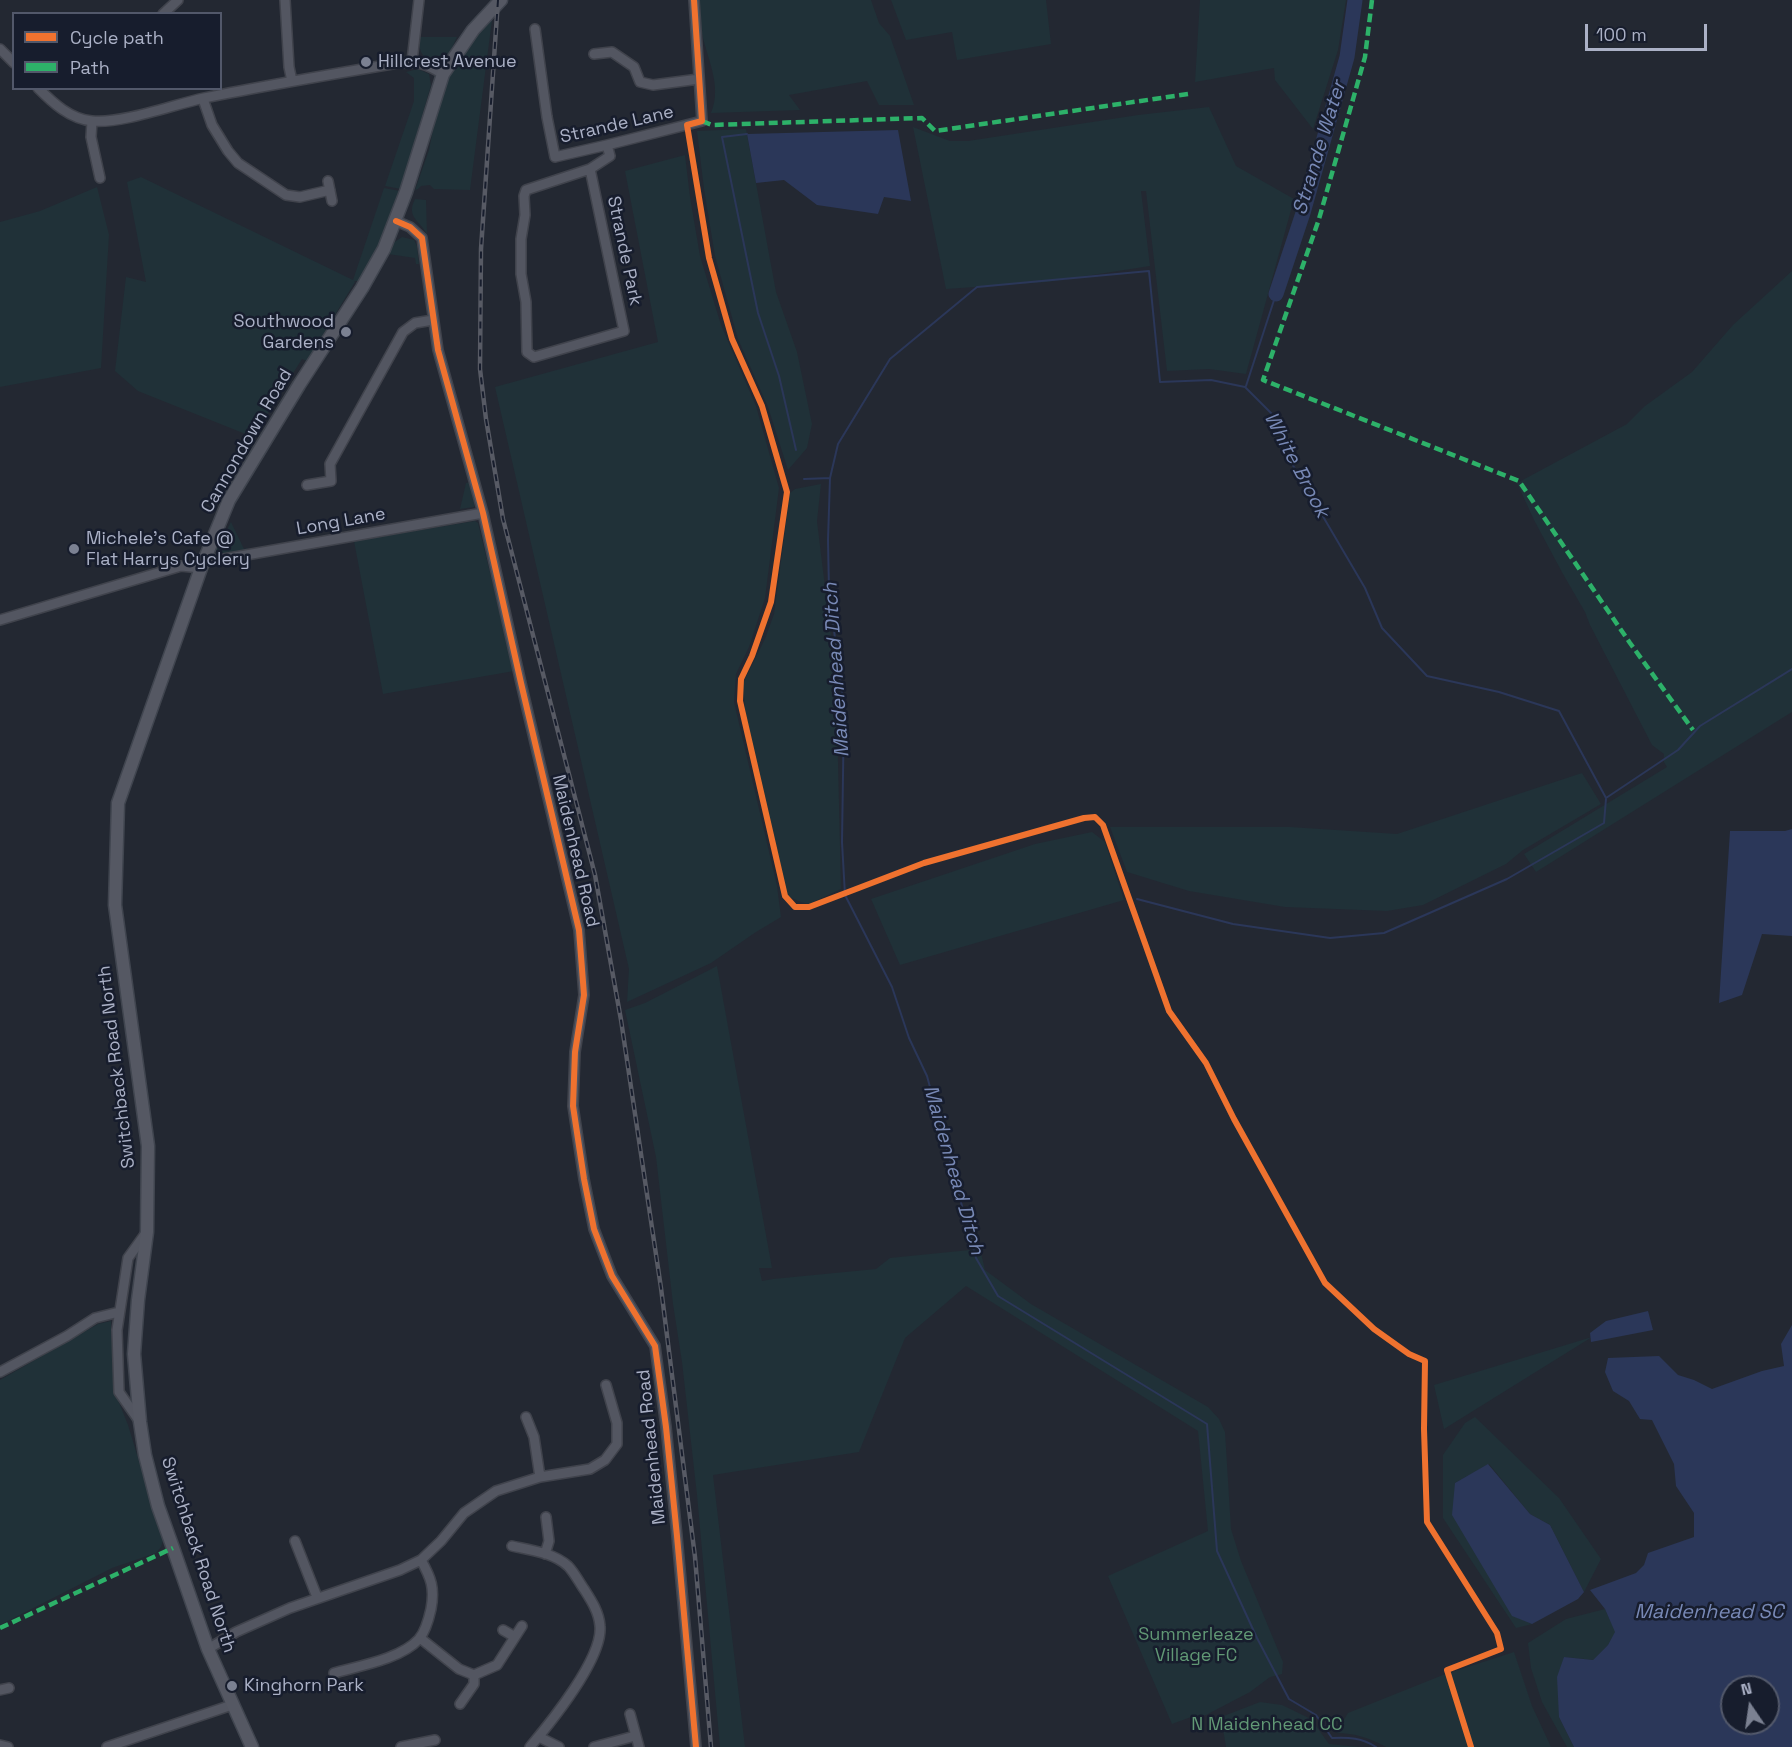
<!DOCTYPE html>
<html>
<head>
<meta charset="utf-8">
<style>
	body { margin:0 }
	#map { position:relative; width:1792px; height:1747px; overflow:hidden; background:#232832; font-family:"Space Grotesk",sans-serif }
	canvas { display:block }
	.legend { position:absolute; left:12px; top:12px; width:210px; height:78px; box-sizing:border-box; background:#171d2d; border:2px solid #52586a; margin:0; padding:8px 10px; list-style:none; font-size:18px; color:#abb1c6 }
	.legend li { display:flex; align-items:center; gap:12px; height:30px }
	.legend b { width:30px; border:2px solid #52586a }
	.north { position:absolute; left:1720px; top:1675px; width:60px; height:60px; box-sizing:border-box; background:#171d2d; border:2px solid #52586a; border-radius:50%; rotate:347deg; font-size:16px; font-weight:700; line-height:24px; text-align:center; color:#abb1c6 }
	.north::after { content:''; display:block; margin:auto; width:21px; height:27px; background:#7b8192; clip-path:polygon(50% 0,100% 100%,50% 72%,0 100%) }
	.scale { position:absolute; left:1585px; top:24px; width:122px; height:27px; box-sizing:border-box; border:3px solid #abb1c6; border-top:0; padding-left:8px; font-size:18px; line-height:21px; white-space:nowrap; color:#abb1c6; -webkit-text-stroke:4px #171d2d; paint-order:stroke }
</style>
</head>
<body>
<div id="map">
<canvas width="1792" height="1747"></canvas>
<ul class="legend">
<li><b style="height:8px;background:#ef722f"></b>Cycle path</li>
<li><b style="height:8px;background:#2db169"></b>Path</li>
</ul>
<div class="north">N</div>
<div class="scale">100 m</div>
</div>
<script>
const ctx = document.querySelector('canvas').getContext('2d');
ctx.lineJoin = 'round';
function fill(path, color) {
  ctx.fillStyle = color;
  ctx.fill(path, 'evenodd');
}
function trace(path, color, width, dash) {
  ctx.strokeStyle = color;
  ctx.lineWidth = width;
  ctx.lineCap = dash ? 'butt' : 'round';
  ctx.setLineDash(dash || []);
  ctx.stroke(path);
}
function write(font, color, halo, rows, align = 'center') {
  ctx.font = font + ' "Space Grotesk",sans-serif';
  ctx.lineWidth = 5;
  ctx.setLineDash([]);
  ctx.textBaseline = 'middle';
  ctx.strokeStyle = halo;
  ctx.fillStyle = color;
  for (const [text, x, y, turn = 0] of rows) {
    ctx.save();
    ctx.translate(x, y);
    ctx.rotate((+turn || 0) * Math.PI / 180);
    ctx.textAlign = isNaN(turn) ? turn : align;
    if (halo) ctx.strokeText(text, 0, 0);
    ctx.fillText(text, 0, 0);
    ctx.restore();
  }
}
fill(new Path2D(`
	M 700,0 L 871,0 L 879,23 L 890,36 L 914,105 L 879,105 L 867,81 L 789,95 L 800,110 L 711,113 C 723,85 706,57 701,29 C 700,20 700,9 700,0 Z
	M 891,0 L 1046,0 L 1051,44 L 957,60 L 952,32 L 906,40 Z
	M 1200,0 L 1346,0 L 1338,50 L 1313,129 L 1275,80 L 1274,68 L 1195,82 Z
	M 492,20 L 470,190 L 434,189 L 430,185 L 421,186 L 418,189 L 415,190 L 429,150 L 440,94 L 447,78 L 473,39 Z
	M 419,37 L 457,37 C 453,45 449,58 441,62 C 437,63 435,62 431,60 C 420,56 419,49 419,37 Z
	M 418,69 L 429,74 L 431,85 L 401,189 L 385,186 L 414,101 L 414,78 L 406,72 Z
	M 1209,107 L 1236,166 L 1294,199 L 1246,374 L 1209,369 L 1167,371 L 1146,191 L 1141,191 L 1150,266 L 1047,282 L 946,289 L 913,127 L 950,141 L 968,141 L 1138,115 Z
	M 746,129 L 776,292 L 797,352 L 812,424 L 807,448 L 788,470 L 768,407 L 738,339 L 715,256 L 704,189 L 697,131 Z
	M 685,155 L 690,197 L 700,256 L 721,325 L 756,406 L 779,488 L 765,598 L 749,647 L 736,674 L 734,702 L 777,886 L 781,917 L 756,932 L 711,963 L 627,1002 L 629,969 L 495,387 L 658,342 L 625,171 Z
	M 141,177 L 353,280 L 384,188 L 400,191 L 379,246 L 359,281 L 354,281 L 355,282 L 307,361 L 302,359 L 253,437 L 138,391 L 115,371 L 126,277 L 146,282 L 127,182 Z
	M 97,187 L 109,235 L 101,368 L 0,387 L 0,222 L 40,211 Z
	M 415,199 L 426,200 L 427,234 C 419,220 406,217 415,199 Z
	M 402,237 L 414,240 L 417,246 L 419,264 L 416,264 L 415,258 L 388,254 L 393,243 Z
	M 1792,271 L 1792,712 L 1536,872 L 1524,854 L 1667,767 L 1664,762 L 1664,754 L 1652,745 L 1590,625 L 1585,612 L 1563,574 L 1534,520 L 1517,483 L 1627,424 L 1645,406 L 1692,372 L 1733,325 Z
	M 472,482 L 476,502 L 474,507 L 460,509 L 466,483 Z
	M 821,484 L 817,521 L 836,678 L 841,889 L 809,904 L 801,902 L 787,896 L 753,750 L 745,710 L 743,683 L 765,639 L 774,614 L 790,493 L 795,489 Z
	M 475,521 L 478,523 L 514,671 L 383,694 L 354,541 Z
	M 231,522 L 244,549 L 247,548 L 246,552 L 219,555 L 216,550 Z
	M 1582,773 L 1601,804 L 1523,850 L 1506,864 L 1423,905 L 1387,911 L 1285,907 L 1189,891 L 1127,872 L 1110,827 L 1290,827 L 1397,834 Z
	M 1092,832 L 1105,842 L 1124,900 L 900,965 L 871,899 L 1035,844 Z
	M 717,966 L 772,1268 L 759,1268 L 762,1281 L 773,1279 L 876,1269 L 890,1258 L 980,1249 L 985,1270 L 1031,1304 L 1208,1407 L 1219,1419 L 1225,1432 L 1231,1529 L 1241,1561 L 1283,1662 L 1282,1674 L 1270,1677 L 1250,1692 L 1206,1715 L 1191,1717 L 1172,1724 L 1108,1576 L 1208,1531 L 1198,1431 L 966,1286 L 905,1338 L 859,1452 L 713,1475 L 745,1747 L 720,1747 L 697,1495 L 682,1362 L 673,1304 L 656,1157 L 625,1010 L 645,1003 Z
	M 111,1321 L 114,1390 L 128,1425 L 155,1514 L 163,1540 L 161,1547 L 156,1553 L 112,1568 L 0,1625 L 0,1380 L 98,1324 Z
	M 1592,1337 L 1444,1429 L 1434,1385 Z
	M 1475,1417 L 1559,1498 L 1601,1559 L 1584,1592 L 1550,1525 L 1530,1514 L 1489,1464 L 1455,1483 L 1512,1615 L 1532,1624 L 1516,1628 L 1443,1518 L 1443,1455 L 1465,1423 Z
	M 1605,1609 L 1616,1632 L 1608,1645 L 1593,1660 L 1564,1657 L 1559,1717 L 1574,1747 L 1567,1747 L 1542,1702 L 1531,1668 L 1528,1643 L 1566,1619 Z
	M 1514,1652 L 1532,1706 L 1551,1747 L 1386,1747 C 1369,1738 1355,1733 1336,1733 L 1348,1713 L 1443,1675 Z
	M 1260,1702 L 1282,1705 L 1311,1719 L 1329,1744 L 1359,1747 L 1226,1747 L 1221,1717 Z`), '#203138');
fill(new Path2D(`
	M 898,130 L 911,201 L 884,197 L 878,214 L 817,205 L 784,180 L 756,183 L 747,134 Z
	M 1792,829 L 1792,936 L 1762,934 L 1742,995 L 1719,1003 L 1730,831 L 1785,831 Z
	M 1648,1311 L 1653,1330 L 1591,1342 L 1590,1333 L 1606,1321 Z
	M 1792,1325 L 1792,1747 L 1574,1747 L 1559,1717 L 1557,1677 L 1564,1657 L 1593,1660 L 1608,1645 L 1615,1632 L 1605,1609 L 1590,1590 L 1636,1573 L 1644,1565 L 1648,1553 L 1694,1537 L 1694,1513 L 1676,1486 L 1674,1464 L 1652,1420 L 1640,1419 L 1629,1401 L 1613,1391 L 1605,1372 L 1608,1358 L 1659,1356 L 1678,1375 L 1694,1380 L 1712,1389 L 1762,1371 L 1784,1366 L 1781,1344 ZM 1732,1687 L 1768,1687 L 1768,1723 L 1732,1723 Z
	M 1488,1464 L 1530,1514 L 1550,1525 L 1584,1592 L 1578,1599 L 1532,1624 L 1512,1616 L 1452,1515 L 1455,1483 Z`), '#2b3759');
trace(new Path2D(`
	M 747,134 L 722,137 L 758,313 L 779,376 L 796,450
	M 1246,386 L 1276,294
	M 804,479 L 830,478
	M 1137,899 L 1233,924 L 1330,938 L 1384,933 L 1507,879 L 1604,823 L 1606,799
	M 1376,1747 C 1362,1738 1349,1737 1332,1738 L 1316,1715 L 1289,1699 L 1257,1638 L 1217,1551 L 1207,1424 L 998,1296 L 976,1258 L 927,1076 L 909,1038 L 892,987 L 845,895 L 842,842 L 844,709 L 829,591 L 828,540 L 830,478 L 838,444 L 890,359 L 977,287 L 1149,271 L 1160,382 L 1211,380 L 1245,387 L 1275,417 L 1291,462 L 1365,588 L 1382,628 L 1427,676 L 1499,692 L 1559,711 L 1606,798 L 1678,750 L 1700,726 L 1792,669`), '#2b3759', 2);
trace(new Path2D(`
	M 1276,294 L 1303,213 L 1347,57 L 1355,0`), '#2b3759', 15);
const minor = new Path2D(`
	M 285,0 L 289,67 L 292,81
	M 163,14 L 178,0
	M 535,29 L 547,117 L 555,157 L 607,145 L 702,121 L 694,0
	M 0,49 L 14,63
	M 594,54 L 612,52 L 634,67 L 640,82 L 653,85 L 699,79
	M 412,61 L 419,0
	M 38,88 C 53,103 70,119 92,121 C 122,124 172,105 204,98 C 268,85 333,74 398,63 C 418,61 426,64 443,74
	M 203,99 L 212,125 L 228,151 L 238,163 L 286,195 L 300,197 L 330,190
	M 92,121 L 91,137 L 100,178
	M 590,169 L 624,331 L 534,357 L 527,352 L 526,302 L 521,274 L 521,239 L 525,215 L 524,196 L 526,190 L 590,169 L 610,156 L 607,145
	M 328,181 L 332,201
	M 396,221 L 410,227 L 422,238 L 438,350 L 483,513 L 521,683 L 579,930 L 584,995 L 575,1052 L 573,1106 L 584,1179 L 594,1229 L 612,1276 L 655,1346 L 666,1427 L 677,1536 L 696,1747
	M 307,485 L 331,481 L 330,464 L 403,332 L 415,323 L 433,320
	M 205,558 L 218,560 L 483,513
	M 0,620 L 181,566 L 201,568
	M 0,1372 L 67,1336 L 95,1318 L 119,1312
	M 526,1417 L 534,1437 L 540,1477
	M 140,1422 L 119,1392 L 117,1330 L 128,1258 L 146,1233
	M 295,1541 L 317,1597
	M 512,1546 C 531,1550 554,1553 568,1566 C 574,1572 579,1582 584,1589 C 591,1600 599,1612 600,1626 C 603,1658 551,1722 530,1747
	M 545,1554 L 549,1541 L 546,1517
	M 503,1630 L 515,1637
	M 420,1638 L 459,1669 L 474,1675
	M 208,1649 L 236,1632 L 290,1608 L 400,1570 L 421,1560 L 441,1541 L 464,1513 L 496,1491 L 540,1477 L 590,1469 L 605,1460 L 617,1444 L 617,1423 L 606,1385
	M 334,1673 C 359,1666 401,1659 419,1639 C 425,1632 429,1618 431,1609 C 435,1588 431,1578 421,1560
	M 0,1690 L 9,1688
	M 460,1704 L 474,1684 L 474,1675 L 497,1665 L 522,1626
	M 630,1714 L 639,1747
	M 539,1737 L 559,1747
	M 0,1745 L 8,1747
	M 107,1747 L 232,1705
	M 401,1747 L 435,1740
	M 594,1747 L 635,1736`);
const major = new Path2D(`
	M 252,1747 L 208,1649 L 173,1548 L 158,1506 L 145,1455 L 140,1422 L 134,1354 L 138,1300 L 147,1232 L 148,1146 L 115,905 L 118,803 L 201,568 L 229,500 L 299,385 L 362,288 L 384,249 L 406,192 L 443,74 L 473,30 L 501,0`);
trace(minor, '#40434c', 12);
trace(major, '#40454f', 15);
trace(minor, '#535661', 9);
trace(major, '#555863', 12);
const rail = new Path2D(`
	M 498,0 L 481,249 L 480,369 L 486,419 L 503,519 L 595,875 L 621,1020 L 661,1288 L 695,1557 L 711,1747`);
trace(rail, '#575a64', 4.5);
trace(rail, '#171d2d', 2, [7]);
trace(new Path2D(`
	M 1372,0 L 1365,57 L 1319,219 L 1263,380 L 1519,481 L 1630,643 L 1693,730
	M 702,121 L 712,125 L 922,118 L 935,131 L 1188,94
	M 0,1628 L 173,1548`), '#2db169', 4.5, [9, 4.5]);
trace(new Path2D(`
	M 694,0 L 702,121 L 687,125 L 709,258 L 732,339 L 762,406 L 787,492 L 771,602 L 752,656 L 741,679 L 740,701 L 785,896 L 795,907 L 809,907 L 924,863 L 1084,818 L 1095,817 L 1103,825 L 1169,1011 L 1206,1063 L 1234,1119 L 1325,1283 L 1374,1329 L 1409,1354 L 1425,1361 L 1424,1429 L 1427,1522 L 1497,1633 L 1501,1649 L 1447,1670 L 1471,1747
	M 396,221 L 410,227 L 422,238 L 438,350 L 483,513 L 521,683 L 579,930 L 584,995 L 575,1052 L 573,1106 L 584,1179 L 594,1229 L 612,1276 L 655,1346 L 666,1427 L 677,1536 L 696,1747`), '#ef722f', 6);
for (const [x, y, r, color] of [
	[366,62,6,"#7b8192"],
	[346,332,6,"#7b8192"],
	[74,549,6,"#7b8192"],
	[232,1686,6,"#7b8192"]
]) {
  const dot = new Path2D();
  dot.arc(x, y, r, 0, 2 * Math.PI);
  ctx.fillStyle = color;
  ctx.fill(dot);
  trace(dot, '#171d2d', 2);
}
write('18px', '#abb1c6', '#171d2d', [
	["Hillcrest Avenue",378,62],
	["Southwood",334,322,"right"],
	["Gardens",334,343,"right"],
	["Michele's Cafe @",86,539],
	["Flat Harrys Cyclery",86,560],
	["Kinghorn Park",244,1686]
], 'left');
write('18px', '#abb1c6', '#171d2d', [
	["Strande Lane",617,125,-13],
	["Strande Park",624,251,78],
	["Cannondown Road",247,441,-60],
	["Long Lane",341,522,-10],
	["Maidenhead Road",575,851,77],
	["Switchback Road North",117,1067,-97],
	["Maidenhead Road",652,1447,-96],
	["Switchback Road North",198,1555,72]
]);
write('18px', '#619875', '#171d2d', [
	["Summerleaze",1196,1635],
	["Village FC",1196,1656],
	["N Maidenhead CC",1267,1725]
]);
write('italic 20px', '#7889b6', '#171d2d', [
	["Strande Water",1320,148,-73],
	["White Brook",1296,465,62],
	["Maidenhead Ditch",837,670,-94],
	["Maidenhead Ditch",953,1170,74],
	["Maidenhead SC",1709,1613]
]);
</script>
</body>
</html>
